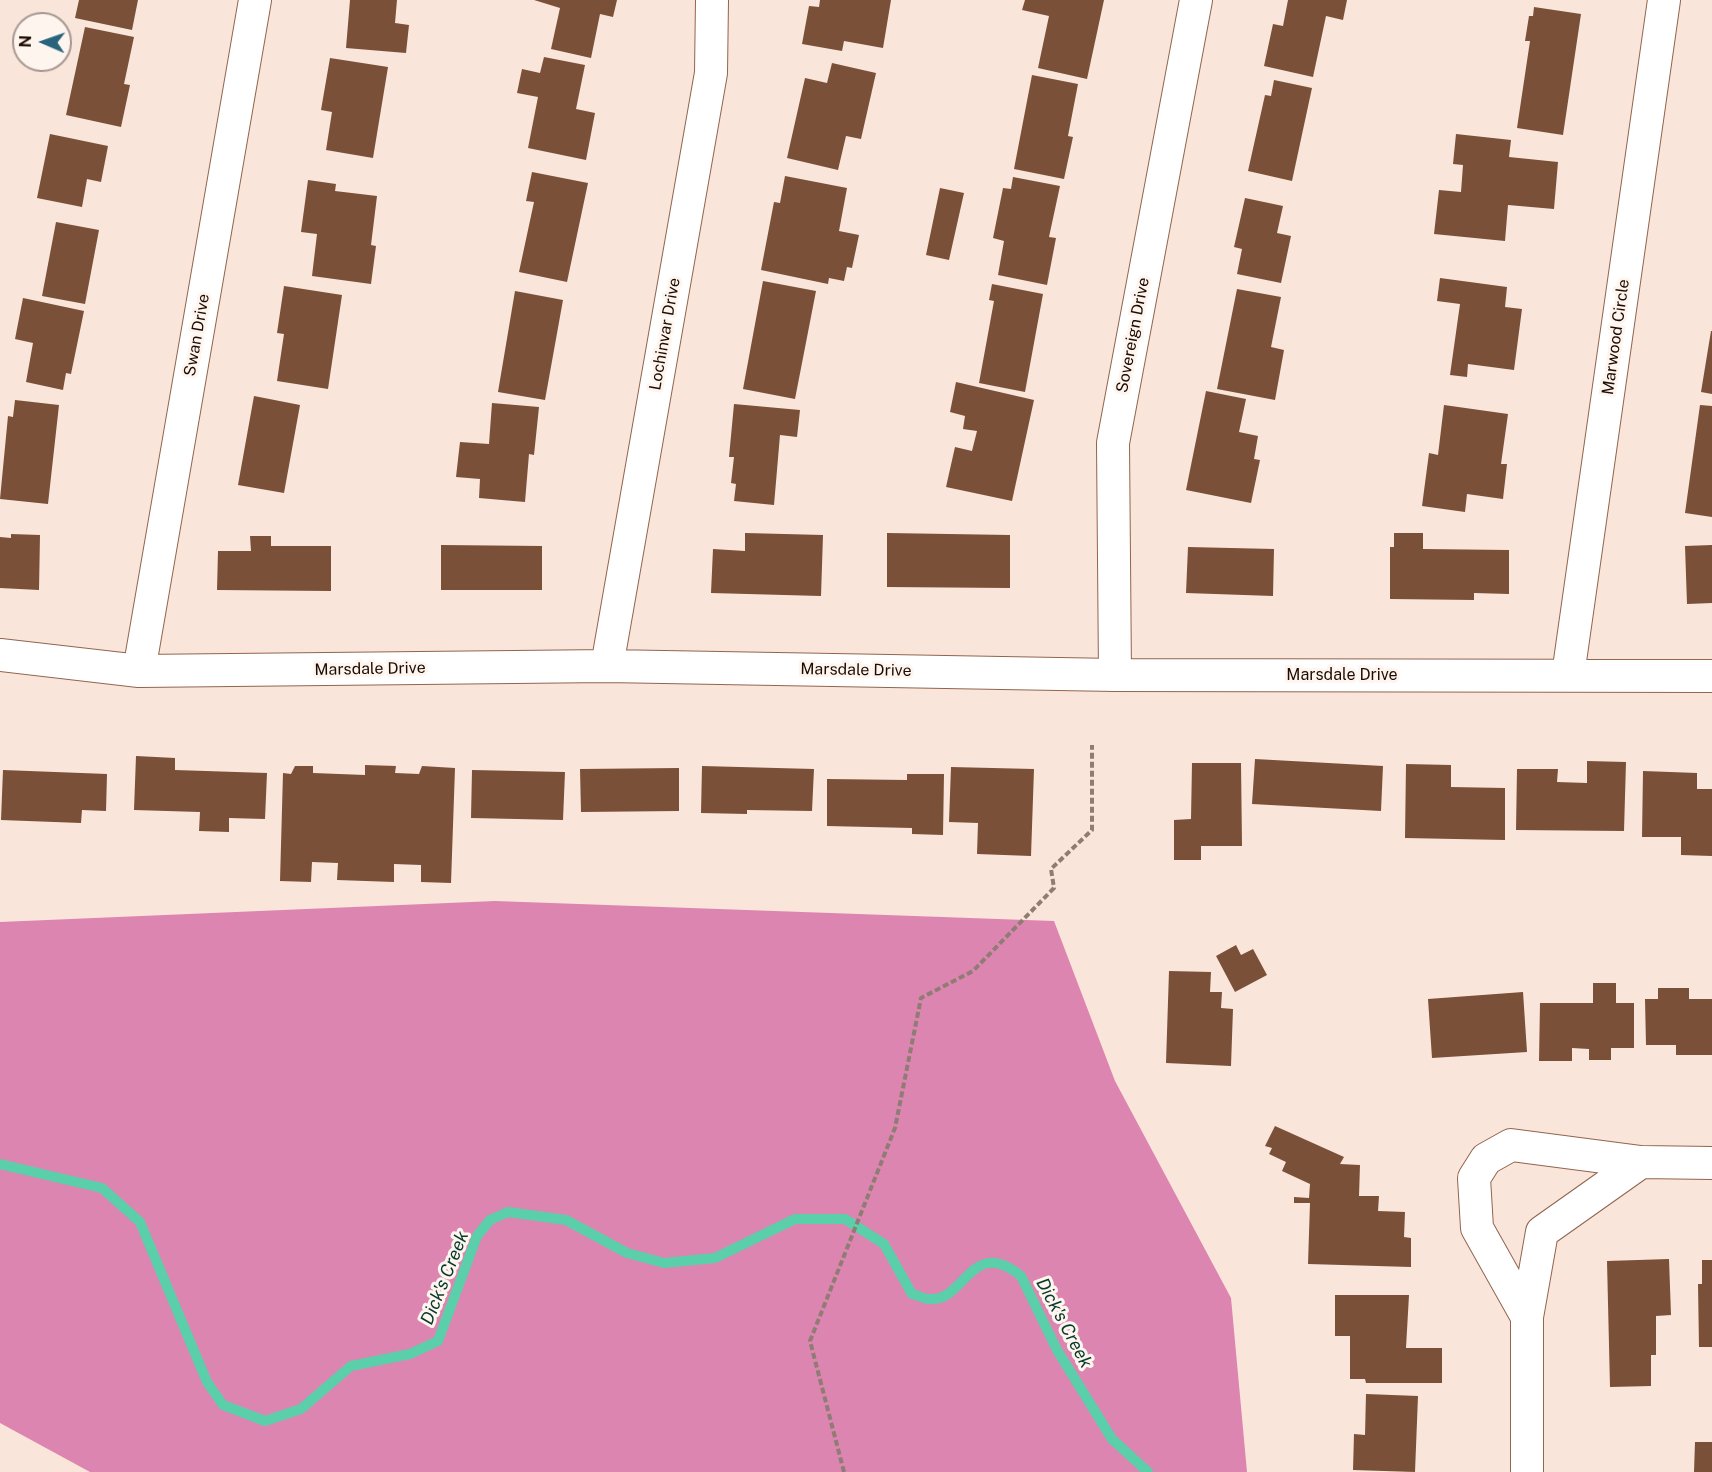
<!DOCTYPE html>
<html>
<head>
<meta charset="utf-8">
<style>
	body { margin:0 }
	#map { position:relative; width:1712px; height:1472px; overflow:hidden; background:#fae5da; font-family:"Public Sans",sans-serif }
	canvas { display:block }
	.north { position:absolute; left:12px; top:12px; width:60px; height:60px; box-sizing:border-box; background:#fff5ef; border:2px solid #a59891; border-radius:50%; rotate:272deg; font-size:16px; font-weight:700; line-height:24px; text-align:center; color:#1d0c04 }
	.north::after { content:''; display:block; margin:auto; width:21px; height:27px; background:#29647c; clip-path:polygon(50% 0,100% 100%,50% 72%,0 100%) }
</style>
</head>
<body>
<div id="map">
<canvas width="1712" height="1472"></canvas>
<div class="north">N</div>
</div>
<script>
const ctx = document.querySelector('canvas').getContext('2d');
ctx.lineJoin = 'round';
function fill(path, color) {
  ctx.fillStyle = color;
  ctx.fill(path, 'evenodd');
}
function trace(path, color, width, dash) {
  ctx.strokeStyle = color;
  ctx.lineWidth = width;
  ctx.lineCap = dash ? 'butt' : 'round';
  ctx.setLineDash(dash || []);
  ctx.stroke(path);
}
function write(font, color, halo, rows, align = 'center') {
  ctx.font = font + ' "Public Sans",sans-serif';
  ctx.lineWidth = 6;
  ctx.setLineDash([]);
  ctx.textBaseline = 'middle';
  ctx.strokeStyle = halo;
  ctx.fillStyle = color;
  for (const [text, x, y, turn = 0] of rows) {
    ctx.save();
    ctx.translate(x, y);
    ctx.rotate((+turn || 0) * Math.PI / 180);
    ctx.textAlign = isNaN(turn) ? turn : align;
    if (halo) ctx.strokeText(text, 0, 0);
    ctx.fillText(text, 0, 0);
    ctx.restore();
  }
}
fill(new Path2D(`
	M 495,901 L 1054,921 L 1115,1081 L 1231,1298 L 1247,1472 L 90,1472 L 0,1423 L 0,922 Z`), '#dd85b1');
trace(new Path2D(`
	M 0,1164 L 102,1188 L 140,1222 L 207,1382 L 223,1405 L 265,1421 L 301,1409 L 351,1366 L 410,1354 L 438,1341 L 477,1236 L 490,1220 L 508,1212 L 566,1220 L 627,1253 L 664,1263 L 715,1258 L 795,1219 L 845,1219 L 884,1244 L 912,1294 C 917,1295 924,1299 930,1299 C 965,1302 971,1235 1021,1276 L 1057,1350 L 1112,1439 L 1148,1472`), '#5acfa9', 10);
fill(new Path2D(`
	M 79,0 L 138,0 L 132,30 L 75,18 Z
	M 350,0 L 397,0 L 395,23 L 409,25 L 406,53 L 346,48 Z
	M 534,0 L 617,0 L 613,17 L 600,14 L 591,58 L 551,49 L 560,8 Z
	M 820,0 L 891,0 L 883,48 L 844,41 L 842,51 L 802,44 L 809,6 L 819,7 Z
	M 1025,0 L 1104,0 L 1087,79 L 1038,68 L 1049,16 L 1022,10 Z
	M 1288,0 L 1347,0 L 1343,20 L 1326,16 L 1313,77 L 1264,66 L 1273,24 L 1283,26 Z
	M 1534,7 L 1581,14 L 1563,135 L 1517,128 L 1530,41 L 1525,41 L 1529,16 L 1533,16 Z
	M 85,27 L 134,37 L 124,84 L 130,85 L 121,127 L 66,115 Z
	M 544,57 L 585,65 L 576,109 L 595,113 L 586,160 L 528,148 L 538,97 L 517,93 L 522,69 L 540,73 Z
	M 330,58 L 388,67 L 373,158 L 326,150 L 332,112 L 321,110 Z
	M 832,63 L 876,73 L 861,139 L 846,136 L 838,170 L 787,158 L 805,78 L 827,83 Z
	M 1032,75 L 1078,84 L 1068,136 L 1073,137 L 1064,179 L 1014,169 Z
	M 1274,80 L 1312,88 L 1292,181 L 1248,171 L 1265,95 L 1271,96 Z
	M 50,134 L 108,146 L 101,182 L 87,179 L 82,207 L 37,198 Z
	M 1456,134 L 1511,140 L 1509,157 L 1558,162 L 1554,209 L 1508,205 L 1505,241 L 1434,234 L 1439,190 L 1461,192 L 1463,165 L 1453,164 Z
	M 532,172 L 588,183 L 567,282 L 519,272 L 534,202 L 526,201 Z
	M 785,176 L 847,188 L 839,231 L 859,235 L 852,268 L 847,267 L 844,281 L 829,278 L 828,284 L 761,270 L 774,202 L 780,203 Z
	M 1013,177 L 1060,186 L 1049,237 L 1056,238 L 1047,285 L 998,275 L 1004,241 L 993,238 L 1003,188 L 1011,189 Z
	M 308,180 L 336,184 L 335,191 L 377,196 L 371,245 L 376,246 L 371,284 L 312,276 L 317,234 L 301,232 Z
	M 940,188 L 964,193 L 949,260 L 926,255 Z
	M 1245,198 L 1283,206 L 1277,233 L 1291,236 L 1281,283 L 1237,274 L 1242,249 L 1234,247 Z
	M 56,222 L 99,230 L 85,304 L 42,296 Z
	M 1440,278 L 1507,287 L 1505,307 L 1522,309 L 1514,370 L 1468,364 L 1467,377 L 1450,375 L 1460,304 L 1437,301 Z
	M 763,281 L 816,291 L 795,399 L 743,389 Z
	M 992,284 L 1043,294 L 1025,392 L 979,383 L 994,301 L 989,300 Z
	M 284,286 L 342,295 L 328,389 L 277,381 L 284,334 L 277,333 Z
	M 1237,289 L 1281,297 L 1271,347 L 1284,350 L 1275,400 L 1217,389 Z
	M 515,291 L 563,300 L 545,400 L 498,392 Z
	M 23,298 L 84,311 L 71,374 L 66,373 L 63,390 L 26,382 L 33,343 L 15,339 Z
	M 1711,331 L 1712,331 L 1712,394 L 1701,392 Z
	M 956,382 L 1034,400 L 1012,501 L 946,487 L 955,447 L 972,451 L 977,431 L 963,429 L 965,416 L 950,412 Z
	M 1206,391 L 1246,399 L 1239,432 L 1258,436 L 1254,459 L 1260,460 L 1251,503 L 1186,490 Z
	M 254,396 L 300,405 L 284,493 L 238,485 Z
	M 15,400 L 59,405 L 48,504 L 0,499 L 8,416 L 13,417 Z
	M 492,403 L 539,407 L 534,455 L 529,454 L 525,502 L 479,498 L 480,479 L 456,477 L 460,442 L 489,444 Z
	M 734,404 L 800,410 L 797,437 L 780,435 L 774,505 L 734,501 L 736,484 L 731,483 L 734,457 L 729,457 Z
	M 1444,405 L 1508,414 L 1501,464 L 1507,464 L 1503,499 L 1467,494 L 1465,512 L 1422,506 L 1429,453 L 1438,455 Z
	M 1700,405 L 1712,406 L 1712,517 L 1685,513 Z
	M 745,533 L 823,535 L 821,596 L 711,593 L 713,549 L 745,551 Z
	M 887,533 L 1010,535 L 1010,588 L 887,587 Z
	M 1394,533 L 1423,533 L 1423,549 L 1509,550 L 1509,594 L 1474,593 L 1474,600 L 1390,599 L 1390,547 L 1394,547 Z
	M 11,534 L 40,535 L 39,590 L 0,588 L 0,537 L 11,538 Z
	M 250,536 L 271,536 L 271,546 L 331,546 L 331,591 L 217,590 L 218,551 L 251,551 Z
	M 441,545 L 542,546 L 542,590 L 441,590 Z
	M 1712,545 L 1712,603 L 1687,604 L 1685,546 Z
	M 1188,547 L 1274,549 L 1273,596 L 1186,593 Z
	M 136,756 L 175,758 L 175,770 L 267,773 L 265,819 L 229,818 L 229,832 L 199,831 L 200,812 L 134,810 Z
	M 1255,759 L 1383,766 L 1381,811 L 1252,804 Z
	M 1587,761 L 1626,762 L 1624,831 L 1516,830 L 1517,769 L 1558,769 L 1557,782 L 1587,783 Z
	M 1192,763 L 1241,763 L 1242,846 L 1201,846 L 1201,860 L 1174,860 L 1174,820 L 1191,819 Z
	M 1406,764 L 1451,765 L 1451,787 L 1505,788 L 1505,840 L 1405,838 Z
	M 365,765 L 396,766 L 395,773 L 419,774 L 422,766 L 455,768 L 451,883 L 421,882 L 421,865 L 394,864 L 394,882 L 337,880 L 338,863 L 312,862 L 311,882 L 280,881 L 283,773 L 291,774 L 295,766 L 313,766 L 313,773 L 365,775 Z
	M 702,766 L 814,769 L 812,811 L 747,810 L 747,814 L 701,813 Z
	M 951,767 L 1034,769 L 1031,856 L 977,854 L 978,823 L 949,822 Z
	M 679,768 L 679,811 L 581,812 L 580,769 Z
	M 3,770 L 107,774 L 106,811 L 82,810 L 81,823 L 1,820 Z
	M 472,770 L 565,772 L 563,820 L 471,818 Z
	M 1643,771 L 1697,773 L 1697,789 L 1712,789 L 1712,856 L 1681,855 L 1681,837 L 1642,837 Z
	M 907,774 L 944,774 L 943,835 L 912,834 L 912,828 L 827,826 L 827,779 L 907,780 Z
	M 1236,945 L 1241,955 L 1253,949 L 1267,975 L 1235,992 L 1216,956 Z
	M 1169,971 L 1211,972 L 1210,992 L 1222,992 L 1221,1008 L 1233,1009 L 1231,1066 L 1166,1063 Z
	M 1593,983 L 1616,983 L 1616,1003 L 1634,1003 L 1634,1048 L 1611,1048 L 1611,1060 L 1589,1060 L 1589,1049 L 1572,1048 L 1572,1061 L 1539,1061 L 1540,1003 L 1593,1003 Z
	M 1658,988 L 1689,988 L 1689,999 L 1712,999 L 1712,1055 L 1676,1055 L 1676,1045 L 1646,1045 L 1645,999 L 1658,999 Z
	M 1523,992 L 1527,1052 L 1432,1058 L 1428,999 Z
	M 1275,1126 L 1344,1157 L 1340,1164 L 1360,1165 L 1359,1196 L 1379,1196 L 1378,1211 L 1405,1212 L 1404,1237 L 1411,1238 L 1411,1267 L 1308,1264 L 1310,1203 L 1294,1203 L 1294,1197 L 1309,1198 L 1310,1184 L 1282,1171 L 1286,1162 L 1269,1154 L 1272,1148 L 1265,1146 Z
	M 1669,1259 L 1671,1315 L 1656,1316 L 1656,1355 L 1651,1355 L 1651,1386 L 1610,1387 L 1607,1261 Z
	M 1702,1260 L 1712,1260 L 1712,1347 L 1699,1347 L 1698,1284 L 1702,1284 Z
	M 1335,1295 L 1409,1295 L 1406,1348 L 1442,1348 L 1442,1383 L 1366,1383 L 1365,1379 L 1350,1379 L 1350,1336 L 1335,1336 Z
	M 1366,1394 L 1418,1396 L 1415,1472 L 1353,1470 L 1354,1434 L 1365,1435 Z
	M 1695,1442 L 1712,1442 L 1712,1472 L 1694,1472 Z`), '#7a5039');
const street = new Path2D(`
	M 0,655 L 139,671 L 607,666 L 1115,675 L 1712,676
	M 607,666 L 711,73 L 712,0
	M 139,671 L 255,0
	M 1115,675 L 1113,443 L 1196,0
	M 1568,675 L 1664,0
	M 1527,1317 L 1477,1228 L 1474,1178 L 1486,1159 L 1511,1145 L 1641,1162 L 1712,1163
	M 1527,1472 L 1527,1317 L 1542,1232 L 1641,1162`);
trace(street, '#91654e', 34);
trace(new Path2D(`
	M 844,1472 L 810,1341 L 895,1128 L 921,998 L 973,971 L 1054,888 L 1051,869 L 1092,830 L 1092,745`), '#8f7c73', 4, [6, 3]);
trace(street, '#fff', 32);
write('16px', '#1d0c04', '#fff5ef', [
	["Lochinvar Drive",665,334,-80],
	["Swan Drive",197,335,-80],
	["Sovereign Drive",1133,335,-79],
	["Marwood Circle",1616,337,-82],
	["Marsdale Drive",370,669,-1],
	["Marsdale Drive",856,670,1],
	["Marsdale Drive",1342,675]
]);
write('italic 18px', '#033a2b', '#fff5ef', [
	["Dick's Creek",445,1278,-68],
	["Dick's Creek",1064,1323,62]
]);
</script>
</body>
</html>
